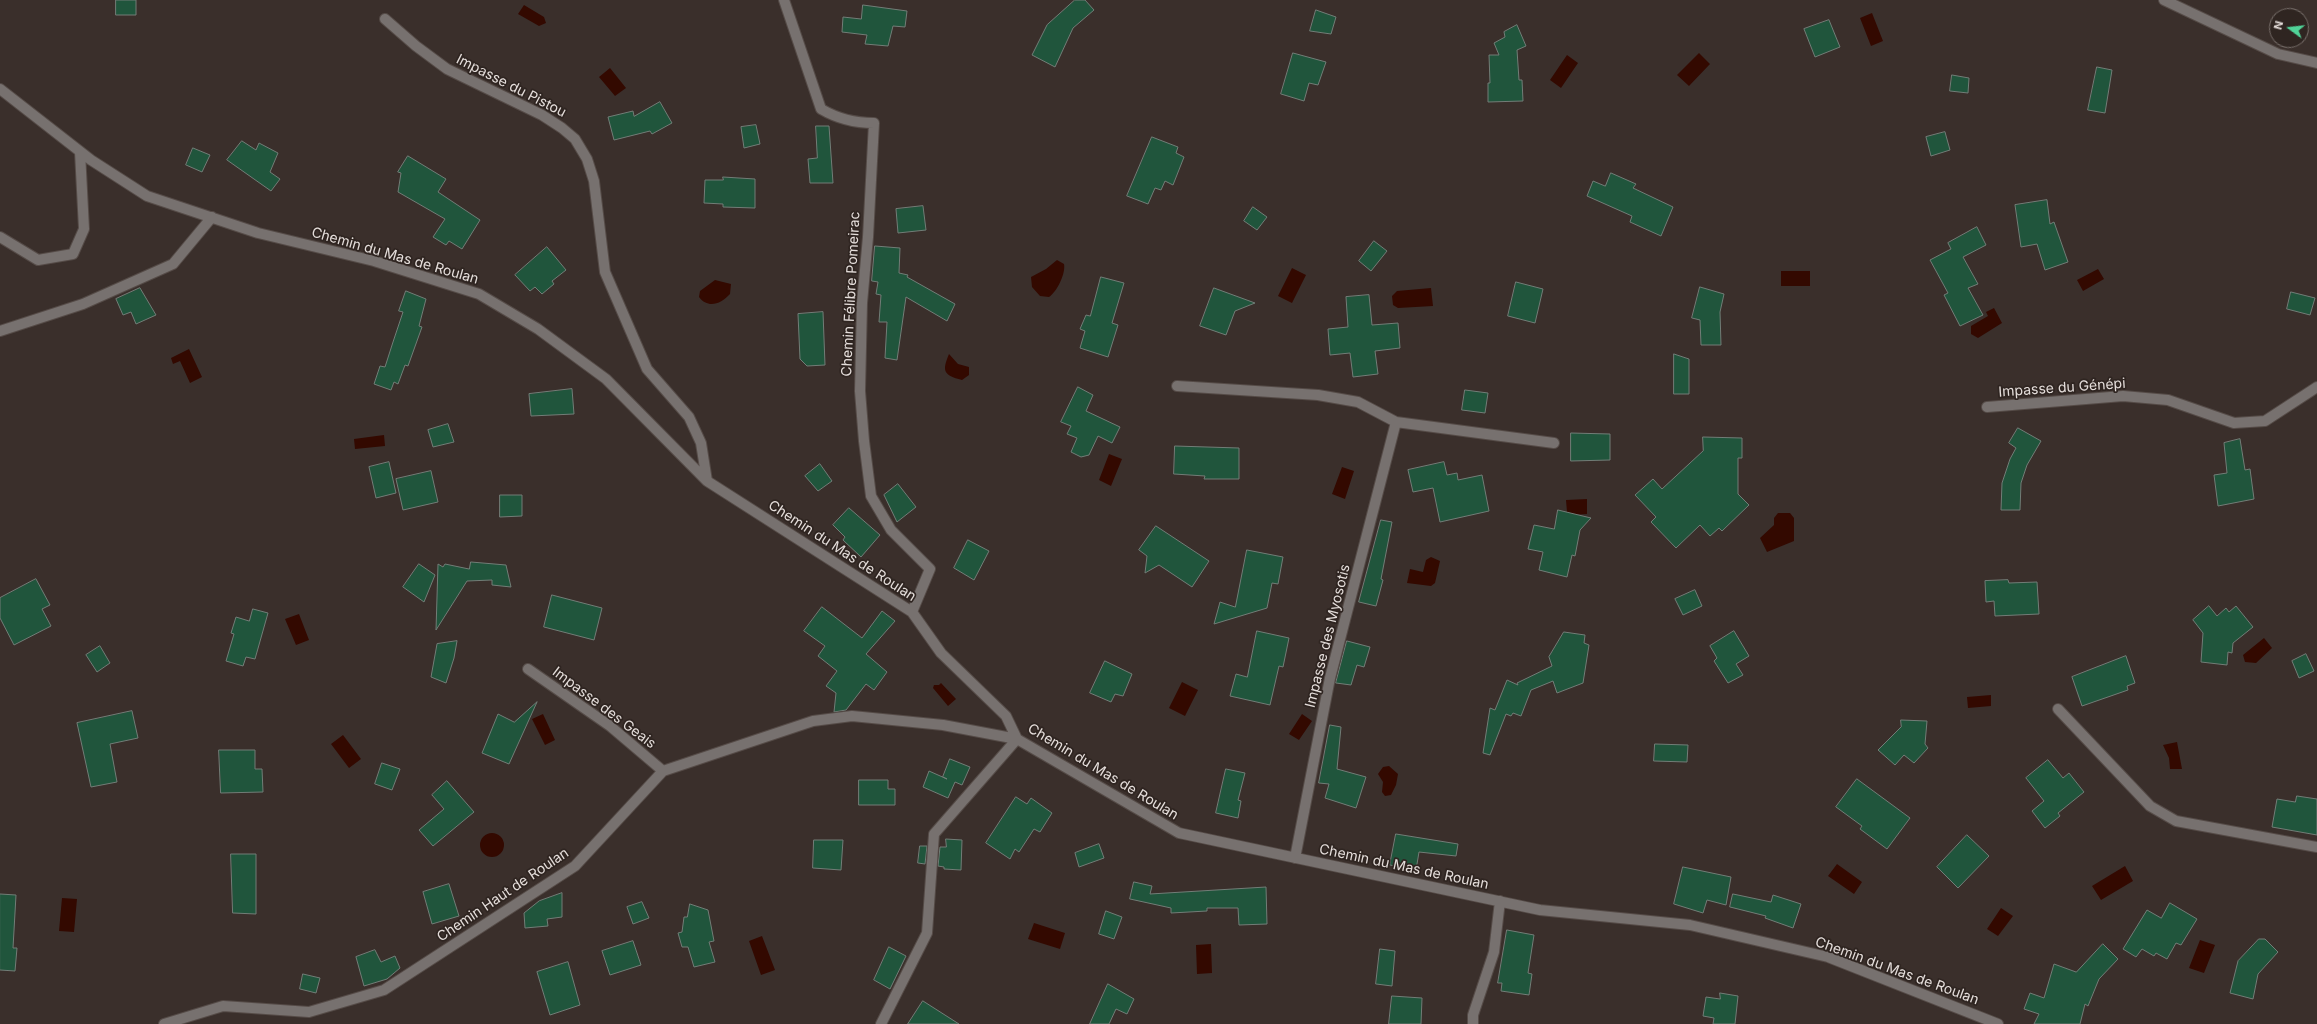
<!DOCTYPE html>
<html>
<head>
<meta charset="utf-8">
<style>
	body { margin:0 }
	#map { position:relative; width:2317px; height:1024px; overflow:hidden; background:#3a2f2b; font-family:Inter,sans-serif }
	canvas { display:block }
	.north { position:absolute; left:2269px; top:8px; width:40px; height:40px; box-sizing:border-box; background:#2f2521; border:1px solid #786f6b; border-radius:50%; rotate:285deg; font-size:11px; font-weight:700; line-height:16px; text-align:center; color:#e5dedb }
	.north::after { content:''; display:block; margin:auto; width:14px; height:18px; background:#50d398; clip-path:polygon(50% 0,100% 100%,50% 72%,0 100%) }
</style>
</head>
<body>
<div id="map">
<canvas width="2317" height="1024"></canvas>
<div class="north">N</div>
</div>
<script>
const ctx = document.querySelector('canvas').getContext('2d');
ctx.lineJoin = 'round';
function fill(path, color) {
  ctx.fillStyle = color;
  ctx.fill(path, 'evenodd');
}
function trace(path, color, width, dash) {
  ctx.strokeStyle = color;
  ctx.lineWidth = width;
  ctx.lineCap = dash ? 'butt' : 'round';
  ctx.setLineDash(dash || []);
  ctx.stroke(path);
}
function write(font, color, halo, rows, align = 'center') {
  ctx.font = font + ' Inter,sans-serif';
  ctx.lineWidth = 3.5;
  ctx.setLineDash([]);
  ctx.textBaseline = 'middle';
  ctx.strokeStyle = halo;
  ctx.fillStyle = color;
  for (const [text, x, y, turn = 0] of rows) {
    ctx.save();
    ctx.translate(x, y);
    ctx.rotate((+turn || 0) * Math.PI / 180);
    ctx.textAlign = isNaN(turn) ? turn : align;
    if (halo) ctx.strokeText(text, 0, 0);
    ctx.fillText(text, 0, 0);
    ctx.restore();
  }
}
fill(new Path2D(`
	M 524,5 L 544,17 L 546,23 L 539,26 L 518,14 Z
	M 1872,13 L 1883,41 L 1871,46 L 1860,18 Z
	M 1699,53 L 1710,64 L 1689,86 L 1677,75 Z
	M 1567,55 L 1578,63 L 1561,88 L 1550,80 Z
	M 610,68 L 626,88 L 615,96 L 599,77 Z
	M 1057,260 L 1064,264 C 1066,273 1057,292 1049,297 L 1040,296 L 1032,287 L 1031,277 L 1046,269 Z
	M 1292,268 L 1306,275 L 1292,303 L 1278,296 Z
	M 2098,269 L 2104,279 L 2083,291 L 2077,280 Z
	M 1781,271 L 1810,271 L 1810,286 L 1781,286 Z
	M 715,280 L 731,284 L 730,294 C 721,304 708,309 699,297 L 700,291 Z
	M 1431,288 L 1433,306 L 1398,308 L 1393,305 L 1392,296 L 1397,291 Z
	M 1994,308 L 2002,323 L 1978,338 L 1971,334 L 1971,326 L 1988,316 L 1986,312 Z
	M 189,349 L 202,377 L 190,383 L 180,361 L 173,364 L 171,358 Z
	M 949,354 L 958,364 L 969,367 L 969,375 L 962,380 C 943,375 942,371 949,354 Z
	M 384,435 L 385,446 L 355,449 L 354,439 Z
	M 1109,454 L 1122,459 L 1111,486 L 1099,480 Z
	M 1342,467 L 1354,471 L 1345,499 L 1332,494 Z
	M 1587,499 L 1587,514 L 1569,515 L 1567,512 L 1566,500 Z
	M 1778,513 L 1790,513 L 1794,518 L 1794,541 L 1767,552 L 1760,538 L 1774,525 L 1774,518 Z
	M 1431,557 L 1440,561 L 1435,583 L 1431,586 L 1407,583 L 1410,569 L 1423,572 L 1426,560 Z
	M 299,614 L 309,640 L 296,645 L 285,619 Z
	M 2264,638 L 2272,648 L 2256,663 L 2245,662 L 2243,655 Z
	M 1182,682 L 1198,690 L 1185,716 L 1169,708 Z
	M 941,683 L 956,699 L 948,706 L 933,688 L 934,685 L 939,685 Z
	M 1991,695 L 1991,706 L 1968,708 L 1967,697 Z
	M 543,714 L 555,740 L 545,745 L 532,719 Z
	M 1302,714 L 1312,721 L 1299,740 L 1289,734 Z
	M 343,735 L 361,759 L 349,768 L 331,744 Z
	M 2177,742 L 2182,769 L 2170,769 L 2169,758 L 2163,745 Z
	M 1389,766 L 1398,774 L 1396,785 L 1391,795 L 1385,796 L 1382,792 L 1383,782 L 1378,774 L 1383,767 Z
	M480 845a12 12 0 1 1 24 0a12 12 0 1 1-24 0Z
	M 1837,864 L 1862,882 L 1854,894 L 1828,876 Z
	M 2125,866 L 2133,881 L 2101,900 L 2092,886 Z
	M 62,898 L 77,899 L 74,932 L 59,931 Z
	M 2001,908 L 2013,916 L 1998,936 L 1987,929 Z
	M 1034,923 L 1065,933 L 1060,949 L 1028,939 Z
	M 762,936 L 775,970 L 761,975 L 749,941 Z
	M 2200,940 L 2215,945 L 2204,973 L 2189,968 Z
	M 1211,944 L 1212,973 L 1197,974 L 1196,945 Z`), '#330900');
const building = new Path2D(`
	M 116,0 L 136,0 L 136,15 L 116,15 Z
	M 1075,0 L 1085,0 L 1094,10 L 1073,28 L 1055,67 L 1032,55 L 1047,25 Z
	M 863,5 L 907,11 L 905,27 L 893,26 L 888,46 L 865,44 L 867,35 L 842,32 L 843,17 L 861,19 Z
	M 1316,10 L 1336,17 L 1331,34 L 1310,31 Z
	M 1829,20 L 1840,47 L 1815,57 L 1804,29 Z
	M 1517,25 L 1526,46 L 1517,50 L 1519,80 L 1522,80 L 1523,101 L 1488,102 L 1488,83 L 1490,83 L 1489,55 L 1499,55 L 1494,43 L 1505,37 L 1504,32 Z
	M 1293,53 L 1326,62 L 1318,85 L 1309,83 L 1304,101 L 1281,94 Z
	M 2097,67 L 2112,70 L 2105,113 L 2088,110 Z
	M 1952,75 L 1969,78 L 1968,93 L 1950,91 Z
	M 660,102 L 672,123 L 652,134 L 650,131 L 614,140 L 608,117 L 633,111 L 634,116 Z
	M 756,125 L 760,144 L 744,148 L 741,127 Z
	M 816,126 L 829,126 L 833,183 L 810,183 L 808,159 L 817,158 Z
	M 1945,132 L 1950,150 L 1931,156 L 1926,137 Z
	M 1152,137 L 1178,147 L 1176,153 L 1184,157 L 1173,185 L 1165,181 L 1161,190 L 1155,188 L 1148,204 L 1127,196 Z
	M 242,141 L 256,150 L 259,143 L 278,153 L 270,172 L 280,179 L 271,191 L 227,160 Z
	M 193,148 L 210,155 L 202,172 L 186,165 Z
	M 408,156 L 446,179 L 438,192 L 480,220 L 462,249 L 449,241 L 446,245 L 433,237 L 445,219 L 398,192 L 401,173 L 398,172 Z
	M 1611,173 L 1636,184 L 1633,188 L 1673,207 L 1661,236 L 1630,222 L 1632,216 L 1587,196 L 1593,181 L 1605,186 Z
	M 723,177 L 755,179 L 755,208 L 723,207 L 723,204 L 704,203 L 705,180 L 723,180 Z
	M 2047,200 L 2050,224 L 2054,222 L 2068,262 L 2045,270 L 2037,244 L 2021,247 L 2015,205 Z
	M 923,206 L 926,230 L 898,233 L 896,209 Z
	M 1253,207 L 1267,217 L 1257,230 L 1244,221 Z
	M 1977,227 L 1986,245 L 1963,257 L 1978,284 L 1968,288 L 1983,315 L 1960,326 L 1944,295 L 1948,293 L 1930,260 L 1951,249 L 1948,243 Z
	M 1374,241 L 1387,251 L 1371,271 L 1359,261 Z
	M 875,246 L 900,248 L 899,273 L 908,275 L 907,277 L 955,304 L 947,321 L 906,297 L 897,360 L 885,358 L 887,322 L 879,322 L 881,295 L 876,294 L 878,282 L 872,281 Z
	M 547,247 L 566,270 L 552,281 L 554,284 L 542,294 L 535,287 L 530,291 L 515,275 Z
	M 1101,277 L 1124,283 L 1112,323 L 1118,325 L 1108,357 L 1080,348 L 1085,331 L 1080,329 L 1086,315 L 1090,316 Z
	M 1516,282 L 1543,289 L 1535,323 L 1508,316 Z
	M 1700,287 L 1724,294 L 1720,312 L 1721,345 L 1701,345 L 1700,320 L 1692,318 Z
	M 140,288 L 156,315 L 136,324 L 131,312 L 123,315 L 116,299 Z
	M 1214,288 L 1255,303 L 1235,311 L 1226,335 L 1200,326 Z
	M 406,291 L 426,299 L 419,326 L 422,327 L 408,366 L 405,365 L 398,384 L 394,382 L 391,390 L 374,384 L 380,366 L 385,367 L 393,342 L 403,312 L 399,311 Z
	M 2291,292 L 2315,298 L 2310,315 L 2287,309 Z
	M 1369,295 L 1372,325 L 1398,323 L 1400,348 L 1375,351 L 1378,374 L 1353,377 L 1350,353 L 1330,355 L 1328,329 L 1348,327 L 1346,297 Z
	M 823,312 L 825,365 L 807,366 L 800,359 L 798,314 Z
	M 1674,354 L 1689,359 L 1689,394 L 1674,394 Z
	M 1078,387 L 1093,395 L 1086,411 L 1120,427 L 1112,443 L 1098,436 L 1089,455 L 1081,457 L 1071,452 L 1077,438 L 1067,434 L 1071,426 L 1061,422 Z
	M 572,389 L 574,414 L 531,416 L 529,394 Z
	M 1465,390 L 1488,393 L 1485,413 L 1462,410 Z
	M 448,424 L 454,442 L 433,447 L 428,430 Z
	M 2018,428 L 2041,441 L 2027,465 L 2021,483 L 2020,510 L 2001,510 L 2002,483 L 2010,459 L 2016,448 L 2009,443 Z
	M 1571,433 L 1610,434 L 1610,460 L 1571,461 Z
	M 1703,437 L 1742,438 L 1742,458 L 1738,458 L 1738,494 L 1749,505 L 1722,531 L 1719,528 L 1710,536 L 1700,525 L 1676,548 L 1651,522 L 1656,517 L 1635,495 L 1653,479 L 1662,489 L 1703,451 Z
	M 2240,439 L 2245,470 L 2250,469 L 2254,499 L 2218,506 L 2214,475 L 2227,473 L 2224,443 Z
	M 1175,446 L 1239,448 L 1239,479 L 1204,479 L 1205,476 L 1174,474 Z
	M 389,462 L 396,493 L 376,498 L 369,467 Z
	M 1444,462 L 1447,475 L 1457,473 L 1458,480 L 1482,475 L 1489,511 L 1440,522 L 1433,488 L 1413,492 L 1408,470 Z
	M 820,464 L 832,481 L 818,491 L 805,476 Z
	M 431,471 L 438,502 L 403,510 L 396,479 Z
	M 898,484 L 916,507 L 897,522 L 884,495 Z
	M 500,495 L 522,495 L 522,516 L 500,517 Z
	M 849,508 L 880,535 L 861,557 L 843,540 L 845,537 L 833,525 Z
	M 1558,510 L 1591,518 L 1580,530 L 1575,556 L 1572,555 L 1567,577 L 1539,570 L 1543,552 L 1528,549 L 1534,525 L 1554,529 Z
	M 1381,520 L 1392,522 L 1381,579 L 1383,580 L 1376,606 L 1359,602 Z
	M 1156,526 L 1209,561 L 1192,587 L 1159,565 L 1145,573 L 1147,556 L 1139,550 Z
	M 968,540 L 989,551 L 974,580 L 954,568 Z
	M 1247,550 L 1283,557 L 1278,584 L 1272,583 L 1267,608 L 1214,624 L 1220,602 L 1235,607 Z
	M 471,562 L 506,565 L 511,587 L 492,585 L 492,580 L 467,581 L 436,630 L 438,564 L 443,567 L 445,564 L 469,569 Z
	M 419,564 L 435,575 L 424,602 L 403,587 Z
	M 36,579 L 50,605 L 42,609 L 51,626 L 14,645 L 0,618 L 0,598 Z
	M 2008,580 L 2009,583 L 2037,582 L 2039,614 L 1995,616 L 1994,601 L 1986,602 L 1985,581 Z
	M 1695,590 L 1702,606 L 1683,615 L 1675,599 Z
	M 552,595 L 602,608 L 594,640 L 544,627 Z
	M 2209,606 L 2217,616 L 2226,608 L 2229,612 L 2236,606 L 2253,627 L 2233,643 L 2232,653 L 2228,652 L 2227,665 L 2201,662 L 2203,633 L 2193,620 Z
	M 822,607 L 862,638 L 882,611 L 895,621 L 866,654 L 887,672 L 874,690 L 866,684 L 846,710 L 834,712 L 836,693 L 826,686 L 837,671 L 818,656 L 825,646 L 804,631 Z
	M 253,609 L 268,613 L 255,659 L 246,657 L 243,666 L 226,661 L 234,634 L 231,633 L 236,617 L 249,621 Z
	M 1257,631 L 1289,638 L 1283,667 L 1279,666 L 1270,705 L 1230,696 L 1236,674 L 1247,677 Z
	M 1734,631 L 1749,656 L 1736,664 L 1743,675 L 1728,683 L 1714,661 L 1717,658 L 1710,646 Z
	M 1564,632 L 1585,635 L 1584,643 L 1589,645 L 1583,683 L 1557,693 L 1553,681 L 1531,690 L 1521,716 L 1513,713 L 1511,716 L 1506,714 L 1490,755 L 1483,753 L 1490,708 L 1495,710 L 1507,680 L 1518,685 L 1517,683 L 1552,666 L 1549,657 Z
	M 457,641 L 454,658 L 446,683 L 431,677 L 437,644 Z
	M 1347,641 L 1370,647 L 1364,667 L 1357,665 L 1351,685 L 1336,683 Z
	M 100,646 L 110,663 L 97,672 L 86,655 Z
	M 2306,654 L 2314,671 L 2299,678 L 2292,661 Z
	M 2126,656 L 2135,683 L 2127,686 L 2128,690 L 2082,706 L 2072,677 Z
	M 1105,661 L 1132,674 L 1123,696 L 1115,694 L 1111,702 L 1090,693 Z
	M 537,702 L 509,764 L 482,753 L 498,714 L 514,722 Z
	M 132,711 L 138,738 L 110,744 L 117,782 L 91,787 L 77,723 Z
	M 1901,720 L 1927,721 L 1925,744 L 1928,748 L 1914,763 L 1904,755 L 1895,765 L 1878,750 L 1901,727 Z
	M 1330,725 L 1341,727 L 1337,769 L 1366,777 L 1356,808 L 1325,798 L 1329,784 L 1319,783 Z
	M 1655,744 L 1688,745 L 1687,762 L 1654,761 Z
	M 219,750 L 255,750 L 255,769 L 262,769 L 263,792 L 221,793 Z
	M 950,759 L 970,767 L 962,785 L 955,782 L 948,798 L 923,787 L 929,771 L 947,779 L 943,777 Z
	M 2048,760 L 2063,778 L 2069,773 L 2084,792 L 2058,813 L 2060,816 L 2045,828 L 2032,811 L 2044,801 L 2026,778 Z
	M 382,763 L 400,769 L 392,790 L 375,784 Z
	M 1226,769 L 1245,773 L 1238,800 L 1241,801 L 1238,818 L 1216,813 Z
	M 1857,779 L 1910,818 L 1887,849 L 1860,829 L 1862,826 L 1836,807 Z
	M 859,780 L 888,780 L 888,789 L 895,789 L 895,805 L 859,805 Z
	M 447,781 L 474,812 L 433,846 L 419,830 L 444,809 L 432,795 Z
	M 2297,796 L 2317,799 L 2317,835 L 2272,827 L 2277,799 L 2295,802 Z
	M 1016,797 L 1027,804 L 1031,798 L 1052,813 L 1040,832 L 1034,829 L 1019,852 L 1015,849 L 1010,859 L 986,843 Z
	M 1396,834 L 1458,844 L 1456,856 L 1419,852 L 1416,870 L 1390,865 Z
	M 1967,835 L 1989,856 L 1958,888 L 1937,867 Z
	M 946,839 L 962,840 L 961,870 L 944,869 L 944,867 L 938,866 L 940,847 L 946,847 Z
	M 814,840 L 843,840 L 841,870 L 813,868 Z
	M 1099,844 L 1104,858 L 1079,867 L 1075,853 Z
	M 920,846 L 927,846 L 925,864 L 918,863 Z
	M 231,854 L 256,854 L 256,914 L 233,913 Z
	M 1683,867 L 1731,877 L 1726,905 L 1707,900 L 1703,913 L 1674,904 Z
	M 1134,882 L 1152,886 L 1150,894 L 1266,887 L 1267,924 L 1239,925 L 1238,908 L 1207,908 L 1207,911 L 1171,913 L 1171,908 L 1130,899 Z
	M 449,884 L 459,916 L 432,924 L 423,892 Z
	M 562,893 L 562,917 L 547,919 L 548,926 L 525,928 L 524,913 L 539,901 Z
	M 0,894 L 16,895 L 13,948 L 17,948 L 15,971 L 0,970 Z
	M 1733,894 L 1771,902 L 1773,895 L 1801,904 L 1793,928 L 1765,918 L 1766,916 L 1730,907 Z
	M 642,902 L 649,918 L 633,924 L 627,907 Z
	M 2170,903 L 2197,919 L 2181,945 L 2176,943 L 2167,959 L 2156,953 L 2154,956 L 2142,949 L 2136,957 L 2123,949 L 2147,910 L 2161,918 Z
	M 690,904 L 708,910 L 714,941 L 709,942 L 715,962 L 694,967 L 688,947 L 682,947 L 678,933 L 682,932 L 684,917 L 687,917 Z
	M 1106,911 L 1122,917 L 1114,939 L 1099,934 Z
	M 1507,930 L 1534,935 L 1528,973 L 1532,974 L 1529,995 L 1501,991 L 1502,983 L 1498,983 Z
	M 2259,939 L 2265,939 L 2278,952 L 2258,974 L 2253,999 L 2230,993 L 2238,961 Z
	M 633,941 L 641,965 L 610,975 L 602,951 Z
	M 2103,944 L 2118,959 L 2099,979 L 2088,1006 L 2085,1004 L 2080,1024 L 2034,1024 L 2039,1014 L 2024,1009 L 2030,993 L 2044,998 L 2054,964 L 2076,972 Z
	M 889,947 L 906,956 L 890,989 L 874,980 Z
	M 1380,949 L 1395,951 L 1392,986 L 1376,984 Z
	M 375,950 L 381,962 L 395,956 L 400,968 L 387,979 L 364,986 L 356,957 Z
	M 568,962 L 580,1005 L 550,1015 L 537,972 Z
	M 303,974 L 320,978 L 316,993 L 300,989 Z
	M 1108,984 L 1134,999 L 1127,1014 L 1116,1009 L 1109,1024 L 1090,1024 Z
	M 1720,993 L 1738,996 L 1735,1024 L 1713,1024 L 1714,1018 L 1703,1016 L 1706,997 L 1720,999 Z
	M 1392,996 L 1422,998 L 1421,1024 L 1389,1024 Z
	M 923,1001 L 959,1024 L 908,1024 Z`);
fill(building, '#20553c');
trace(building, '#727d77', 1);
const minor = new Path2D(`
	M 784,0 L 821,109 C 838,119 854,123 874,123 L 868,237 L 862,303 L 860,391 L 864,441 L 871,496 L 891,530 L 930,569 L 912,612
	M 2164,0 L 2278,54 L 2317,63
	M 385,19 L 416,46 L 447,69 L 542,115 L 562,128 L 575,139 L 587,159 L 594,181 L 605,272 L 647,369 L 689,417 L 701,443 L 707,481
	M 0,89 L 91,160 L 147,196 L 258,233 L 374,261 L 479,294 L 538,329 L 606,379 L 707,481 L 912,612 L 941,653 L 1006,716 L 1017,739 L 1179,833 L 1540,910 L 1690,925 L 1828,957 L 1998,1024
	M 0,237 L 38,260 L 73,254 L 84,229 L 80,152
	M 0,331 L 83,304 L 173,264 L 212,217
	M 1177,386 L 1318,395 L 1358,402 L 1396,422
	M 1987,407 L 2123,396 L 2168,400 L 2234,423 L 2265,421 L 2317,387
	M 528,669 L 610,726 L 663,771
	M 2058,709 L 2150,806 L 2176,821 L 2317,847
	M 1295,858 L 1330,678 L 1396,422 L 1554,443
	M 164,1024 L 223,1006 L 309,1012 L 384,990 L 575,866 L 663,771 L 813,721 L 852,716 L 943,725 L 1017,739
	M 881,1024 L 927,933 L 934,834 L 1017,739
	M 1473,1024 L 1473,1015 L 1494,952 L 1500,901`);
trace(minor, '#554b47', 12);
trace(minor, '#77716f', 10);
write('14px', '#e5dedb', '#2f2521', [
	["Impasse du Pistou",511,86,27],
	["Chemin du Mas de Roulan",395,256,16],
	["Chemin Félibre Pomeirac",851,294,-87],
	["Impasse du Génépi",2062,388,-4],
	["Chemin du Mas de Roulan",842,551,33],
	["Impasse des Myosotis",1328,636,-76],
	["Impasse des Geais",604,708,37],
	["Chemin du Mas de Roulan",1103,772,31],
	["Chemin du Mas de Roulan",1404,867,12],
	["Chemin Haut de Roulan",503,895,-34],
	["Chemin du Mas de Roulan",1897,971,20]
]);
</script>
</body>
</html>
